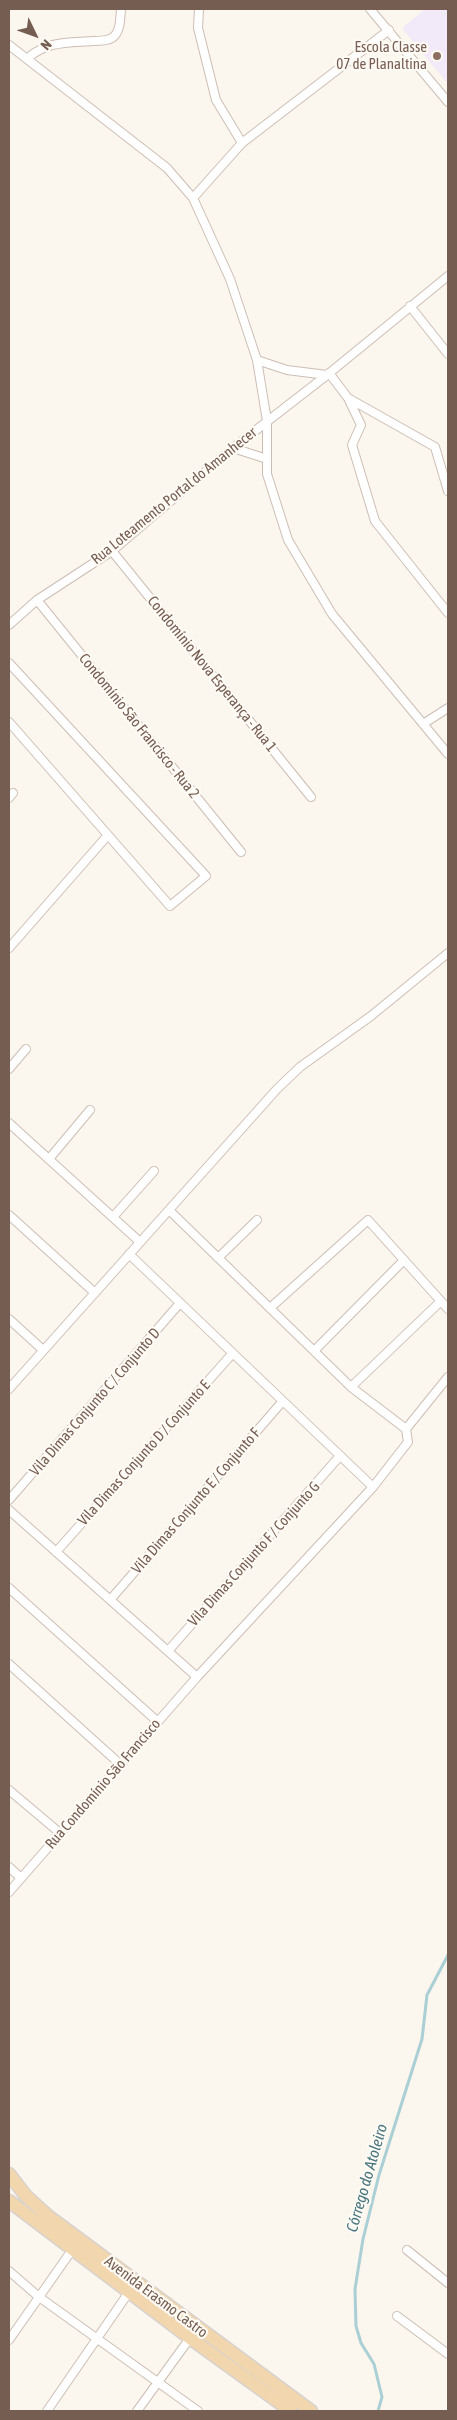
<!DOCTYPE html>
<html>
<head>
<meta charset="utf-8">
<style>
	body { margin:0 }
	#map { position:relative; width:457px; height:2420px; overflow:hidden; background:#fbf6ee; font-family:"Asap Condensed",sans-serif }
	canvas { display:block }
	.frame { position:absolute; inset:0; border:10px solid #755d52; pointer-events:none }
	.north { position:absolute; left:10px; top:10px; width:50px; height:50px; -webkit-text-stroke:4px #fefaf4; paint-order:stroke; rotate:132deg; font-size:14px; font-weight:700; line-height:20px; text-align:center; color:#755d52 }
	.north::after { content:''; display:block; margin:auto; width:18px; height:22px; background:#755d52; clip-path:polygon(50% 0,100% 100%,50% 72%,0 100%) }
</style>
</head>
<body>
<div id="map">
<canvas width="457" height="2420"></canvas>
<div class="frame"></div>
<div class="north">N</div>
</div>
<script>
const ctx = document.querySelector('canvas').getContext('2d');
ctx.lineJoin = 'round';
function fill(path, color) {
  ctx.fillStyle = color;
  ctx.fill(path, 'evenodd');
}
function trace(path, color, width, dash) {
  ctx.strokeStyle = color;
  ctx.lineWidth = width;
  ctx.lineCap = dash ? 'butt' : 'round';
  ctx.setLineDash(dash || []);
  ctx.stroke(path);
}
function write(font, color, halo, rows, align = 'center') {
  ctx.font = font + ' "Asap Condensed",sans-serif';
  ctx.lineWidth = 4.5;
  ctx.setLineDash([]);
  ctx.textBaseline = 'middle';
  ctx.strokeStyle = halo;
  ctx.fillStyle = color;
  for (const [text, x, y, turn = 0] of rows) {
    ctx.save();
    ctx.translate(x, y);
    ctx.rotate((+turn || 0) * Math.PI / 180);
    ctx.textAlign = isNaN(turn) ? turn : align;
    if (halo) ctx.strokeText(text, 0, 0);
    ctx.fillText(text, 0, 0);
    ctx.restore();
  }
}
fill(new Path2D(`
	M 425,9 L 448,9 L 448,84 L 402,28 Z`), '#f2eaf8');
trace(new Path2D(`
	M 378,2411 L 382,2397 L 374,2364 L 361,2343 L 356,2326 L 355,2289 L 363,2239 L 379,2175 L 422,2039 L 427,1995 L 448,1955`), '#aacfd5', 3);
const minor = new Path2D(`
	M 199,9 L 198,28 L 216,100 L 242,143
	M 370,9 L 448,102
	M 9,45 L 167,168 L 193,198 L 230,279 L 257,360 L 267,421 L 267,474 L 288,540 L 332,614 L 448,754
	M 28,58 C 47,41 68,43 93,41 C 99,41 107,41 112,38 C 121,32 120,18 121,9
	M 193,198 L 242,143 L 389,30
	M 410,306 L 448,354
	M 257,360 L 287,370 L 327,375
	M 329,373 L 348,398 L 361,425 L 352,445 L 375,521 L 448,613
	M 348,398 L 435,447 L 448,491
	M 233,448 L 267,459
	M 112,551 L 311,797
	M 37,600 L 241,852
	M 9,625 L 37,600 L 112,551 L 233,448 L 327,375 L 448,276
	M 9,663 L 206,876 L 170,906 L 9,722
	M 423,724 L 448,708
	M 9,798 L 13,793
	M 9,948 L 108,835
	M 9,1069 L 26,1049
	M 9,1123 L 140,1242
	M 49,1159 L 90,1110
	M 9,1215 L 95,1293
	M 113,1217 L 154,1171
	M 129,1254 L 373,1487
	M 218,1258 L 257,1220
	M 270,1308 L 368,1220 L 448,1309
	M 9,1319 L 43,1350
	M 314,1351 L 404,1260
	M 351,1387 L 441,1301
	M 9,1389 L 277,1089 L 300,1067 L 371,1016 L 448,953
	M 406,1429 L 448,1377
	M 9,1500 L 180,1303
	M 9,1510 L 197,1677
	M 56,1552 L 232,1354
	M 9,1588 L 158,1722
	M 110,1600 L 282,1402
	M 168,1651 L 339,1457
	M 9,1664 L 121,1765
	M 9,1790 L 60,1833
	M 9,1867 L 21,1878
	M 9,1892 L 197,1677 L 373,1487 L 408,1442 L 406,1429 L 351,1387 L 169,1210
	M 407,2250 L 448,2283
	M 9,2271 L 39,2297 L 198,2411
	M 397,2316 L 448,2354
	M 9,2340 L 72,2250
	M 47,2411 L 129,2292
	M 137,2411 L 190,2338`);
const primary = new Path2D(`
	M 9,2174 L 26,2196 L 48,2216 L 311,2411
	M 9,2201 L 190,2338 L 291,2411`);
trace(minor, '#cdbeb4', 10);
trace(primary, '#d8d2cf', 15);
trace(minor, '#fff', 8);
trace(primary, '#f2d7ae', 12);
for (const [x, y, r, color] of [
	[437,56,5,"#8d6e63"]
]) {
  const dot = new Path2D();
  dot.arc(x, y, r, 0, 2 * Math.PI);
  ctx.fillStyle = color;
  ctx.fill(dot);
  trace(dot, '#fefaf4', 2);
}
write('15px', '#785e54', '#fefaf4', [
	["Escola Classe",427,47],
	["07 de Planaltina",427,64]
], 'right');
write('15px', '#755d52', '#fefaf4', [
	["Rua Loteamento Portal do Amanhecer",174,496,-39],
	["Condomínio Nova Esperança - Rua 1",212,674,51],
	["Condomínio São Francisco - Rua 2",139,726,51],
	["Vila Dimas Conjunto C / Conjunto D",95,1402,-49],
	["Vila Dimas Conjunto D / Conjunto E",144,1453,-48],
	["Vila Dimas Conjunto E / Conjunto F",196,1501,-49],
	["Vila Dimas Conjunto F / Conjunto G",254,1554,-48],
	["Rua Condomínio São Francisco",103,1784,-49],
	["Avenida Erasmo Castro",156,2297,37]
]);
write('italic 16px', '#4a777f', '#fefaf4', [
	["Córrego do Atoleiro",367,2178,-74]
]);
</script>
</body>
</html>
